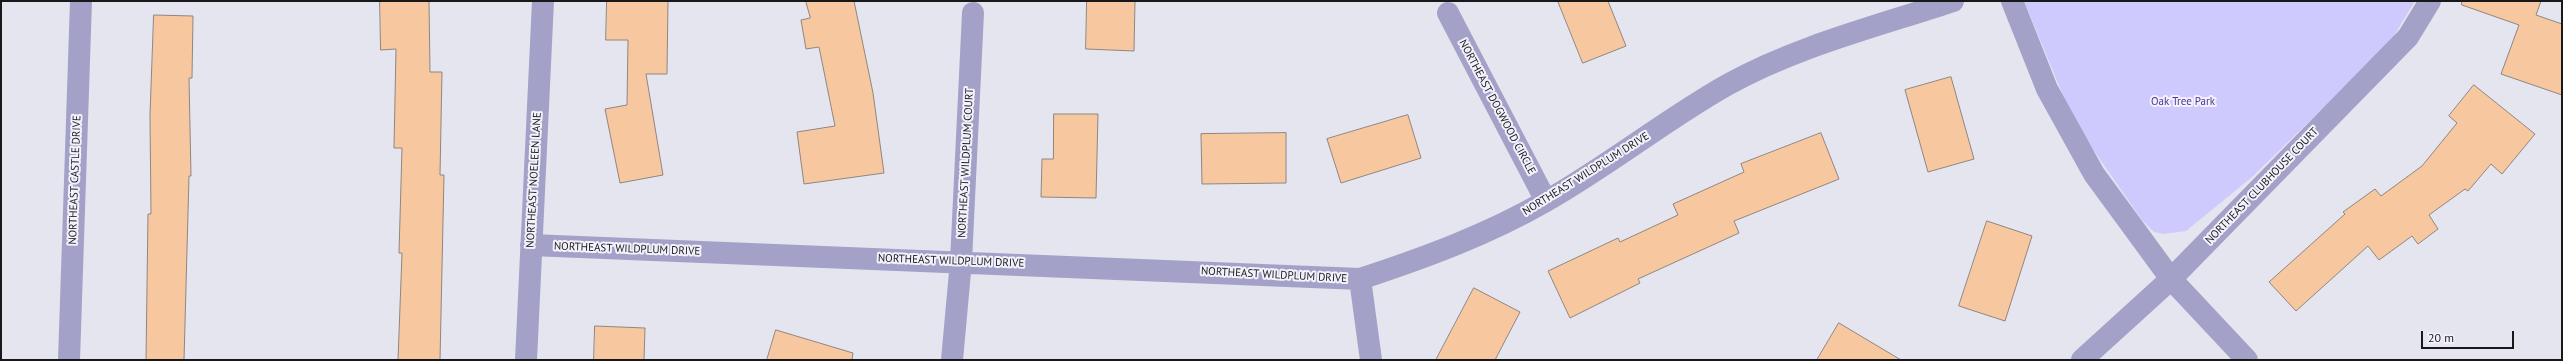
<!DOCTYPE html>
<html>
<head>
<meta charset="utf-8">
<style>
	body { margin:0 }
	#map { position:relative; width:2563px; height:361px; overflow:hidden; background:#e5e5ef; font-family:"PT Sans",sans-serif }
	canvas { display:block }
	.frame { position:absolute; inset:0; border:2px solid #18181b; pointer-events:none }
	.scale { position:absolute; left:2421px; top:331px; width:93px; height:18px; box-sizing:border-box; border:2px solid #18181b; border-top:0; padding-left:5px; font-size:12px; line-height:14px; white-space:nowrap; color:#18181b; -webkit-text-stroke:3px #f3f2fc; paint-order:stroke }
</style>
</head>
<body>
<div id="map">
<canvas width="2563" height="361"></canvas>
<div class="frame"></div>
<div class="scale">20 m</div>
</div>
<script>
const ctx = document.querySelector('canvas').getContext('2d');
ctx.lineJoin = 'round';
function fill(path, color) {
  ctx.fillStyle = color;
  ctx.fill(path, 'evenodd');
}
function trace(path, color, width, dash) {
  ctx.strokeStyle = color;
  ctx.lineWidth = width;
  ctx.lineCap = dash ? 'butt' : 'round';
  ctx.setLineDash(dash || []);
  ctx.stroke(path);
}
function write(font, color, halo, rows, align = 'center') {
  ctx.font = font + ' "PT Sans",sans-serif';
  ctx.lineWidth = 4;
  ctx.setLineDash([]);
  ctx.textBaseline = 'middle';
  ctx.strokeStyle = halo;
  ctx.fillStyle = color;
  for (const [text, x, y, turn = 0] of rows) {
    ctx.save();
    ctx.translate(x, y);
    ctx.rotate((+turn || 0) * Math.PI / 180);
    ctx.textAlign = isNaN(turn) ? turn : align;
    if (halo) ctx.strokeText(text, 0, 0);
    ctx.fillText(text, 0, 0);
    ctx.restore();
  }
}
fill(new Path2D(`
	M 2024,1 L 2415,1 L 2389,44 L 2251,178 L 2186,231 L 2164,234 L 2154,232 L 2142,220 L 2074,122 Z`), '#cecafe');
const building = new Path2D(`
	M 380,1 L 429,1 L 430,72 L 442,72 L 440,175 L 444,175 L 440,360 L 398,360 L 402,253 L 399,253 L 402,148 L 394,148 L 396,49 L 381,50 Z
	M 607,1 L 668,1 L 667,74 L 646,74 L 663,175 L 620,183 L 605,109 L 627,105 L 628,40 L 606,40 Z
	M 806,1 L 854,1 L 873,93 L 884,173 L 804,184 L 797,132 L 835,126 L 819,47 L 806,49 L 801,20 L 810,18 Z
	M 1087,1 L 1135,1 L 1134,51 L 1086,49 Z
	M 1558,1 L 1608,1 L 1626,46 L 1583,63 Z
	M 2462,1 L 2541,1 L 2536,15 L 2562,24 L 2562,95 L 2501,74 L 2519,25 L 2462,5 Z
	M 154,15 L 193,16 L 192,78 L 189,78 L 191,176 L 189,176 L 184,360 L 146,360 L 148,214 L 151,214 L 150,116 Z
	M 1951,77 L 1974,159 L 1928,172 L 1905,90 Z
	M 2474,85 L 2535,134 L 2502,174 L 2491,164 L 2468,191 L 2465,189 L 2429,215 L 2438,229 L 2418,244 L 2412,236 L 2379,260 L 2368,246 L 2296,311 L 2269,282 L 2345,214 L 2343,212 L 2375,189 L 2381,196 L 2422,166 L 2457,123 L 2449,116 Z
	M 1054,114 L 1098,114 L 1096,198 L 1041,197 L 1042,159 L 1053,159 Z
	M 1408,115 L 1421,158 L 1341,183 L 1327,139 Z
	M 1286,133 L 1286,183 L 1202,184 L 1201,134 Z
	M 1821,133 L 1839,179 L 1734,221 L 1739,233 L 1638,279 L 1640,283 L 1570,318 L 1548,271 L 1618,238 L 1620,242 L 1678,215 L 1673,204 L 1744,172 L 1741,164 Z
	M 1987,221 L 2032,236 L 2005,321 L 1959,306 Z
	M 1474,288 L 1520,312 L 1495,360 L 1436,360 Z
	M 1839,323 L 1901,360 L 1817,360 Z
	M 595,326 L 645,328 L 644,360 L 594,360 Z
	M 776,330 L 853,353 L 852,360 L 767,360 Z`);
fill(building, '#f7c7a0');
trace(building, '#8e8680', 1);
trace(new Path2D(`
	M 2012,1 L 2047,89 L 2094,174 L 2171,279 L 2247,360
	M 1448,13 L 1546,201
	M 531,245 L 1360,279 C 1424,258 1487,235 1546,201 C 1608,166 1665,120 1727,85 C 1797,46 1878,26 1953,1
	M 1360,279 L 1371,360
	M 69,360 L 81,1
	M 526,360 L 543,1
	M 952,360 L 961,261 L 973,13
	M 2082,360 L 2171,279 L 2408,37 L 2430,1`), '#a4a1c8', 22);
write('11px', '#4c3599', '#f3f2fc', [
	["Oak Tree Park",2183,102]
]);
write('11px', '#18181b', '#f3f2fc', [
	["NORTHEAST DOGWOOD CIRCLE",1497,107,62],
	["NORTHEAST WILDPLUM COURT",966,163,-87],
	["NORTHEAST WILDPLUM DRIVE",1586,174,-32],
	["NORTHEAST CASTLE DRIVE",75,180,-88],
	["NORTHEAST NOELEEN LANE",534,180,-87],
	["NORTHEAST CLUBHOUSE COURT",2262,186,-46],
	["NORTHEAST WILDPLUM DRIVE",627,249,2],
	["NORTHEAST WILDPLUM DRIVE",951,261,2],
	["NORTHEAST WILDPLUM DRIVE",1274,275,3]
]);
</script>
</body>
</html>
